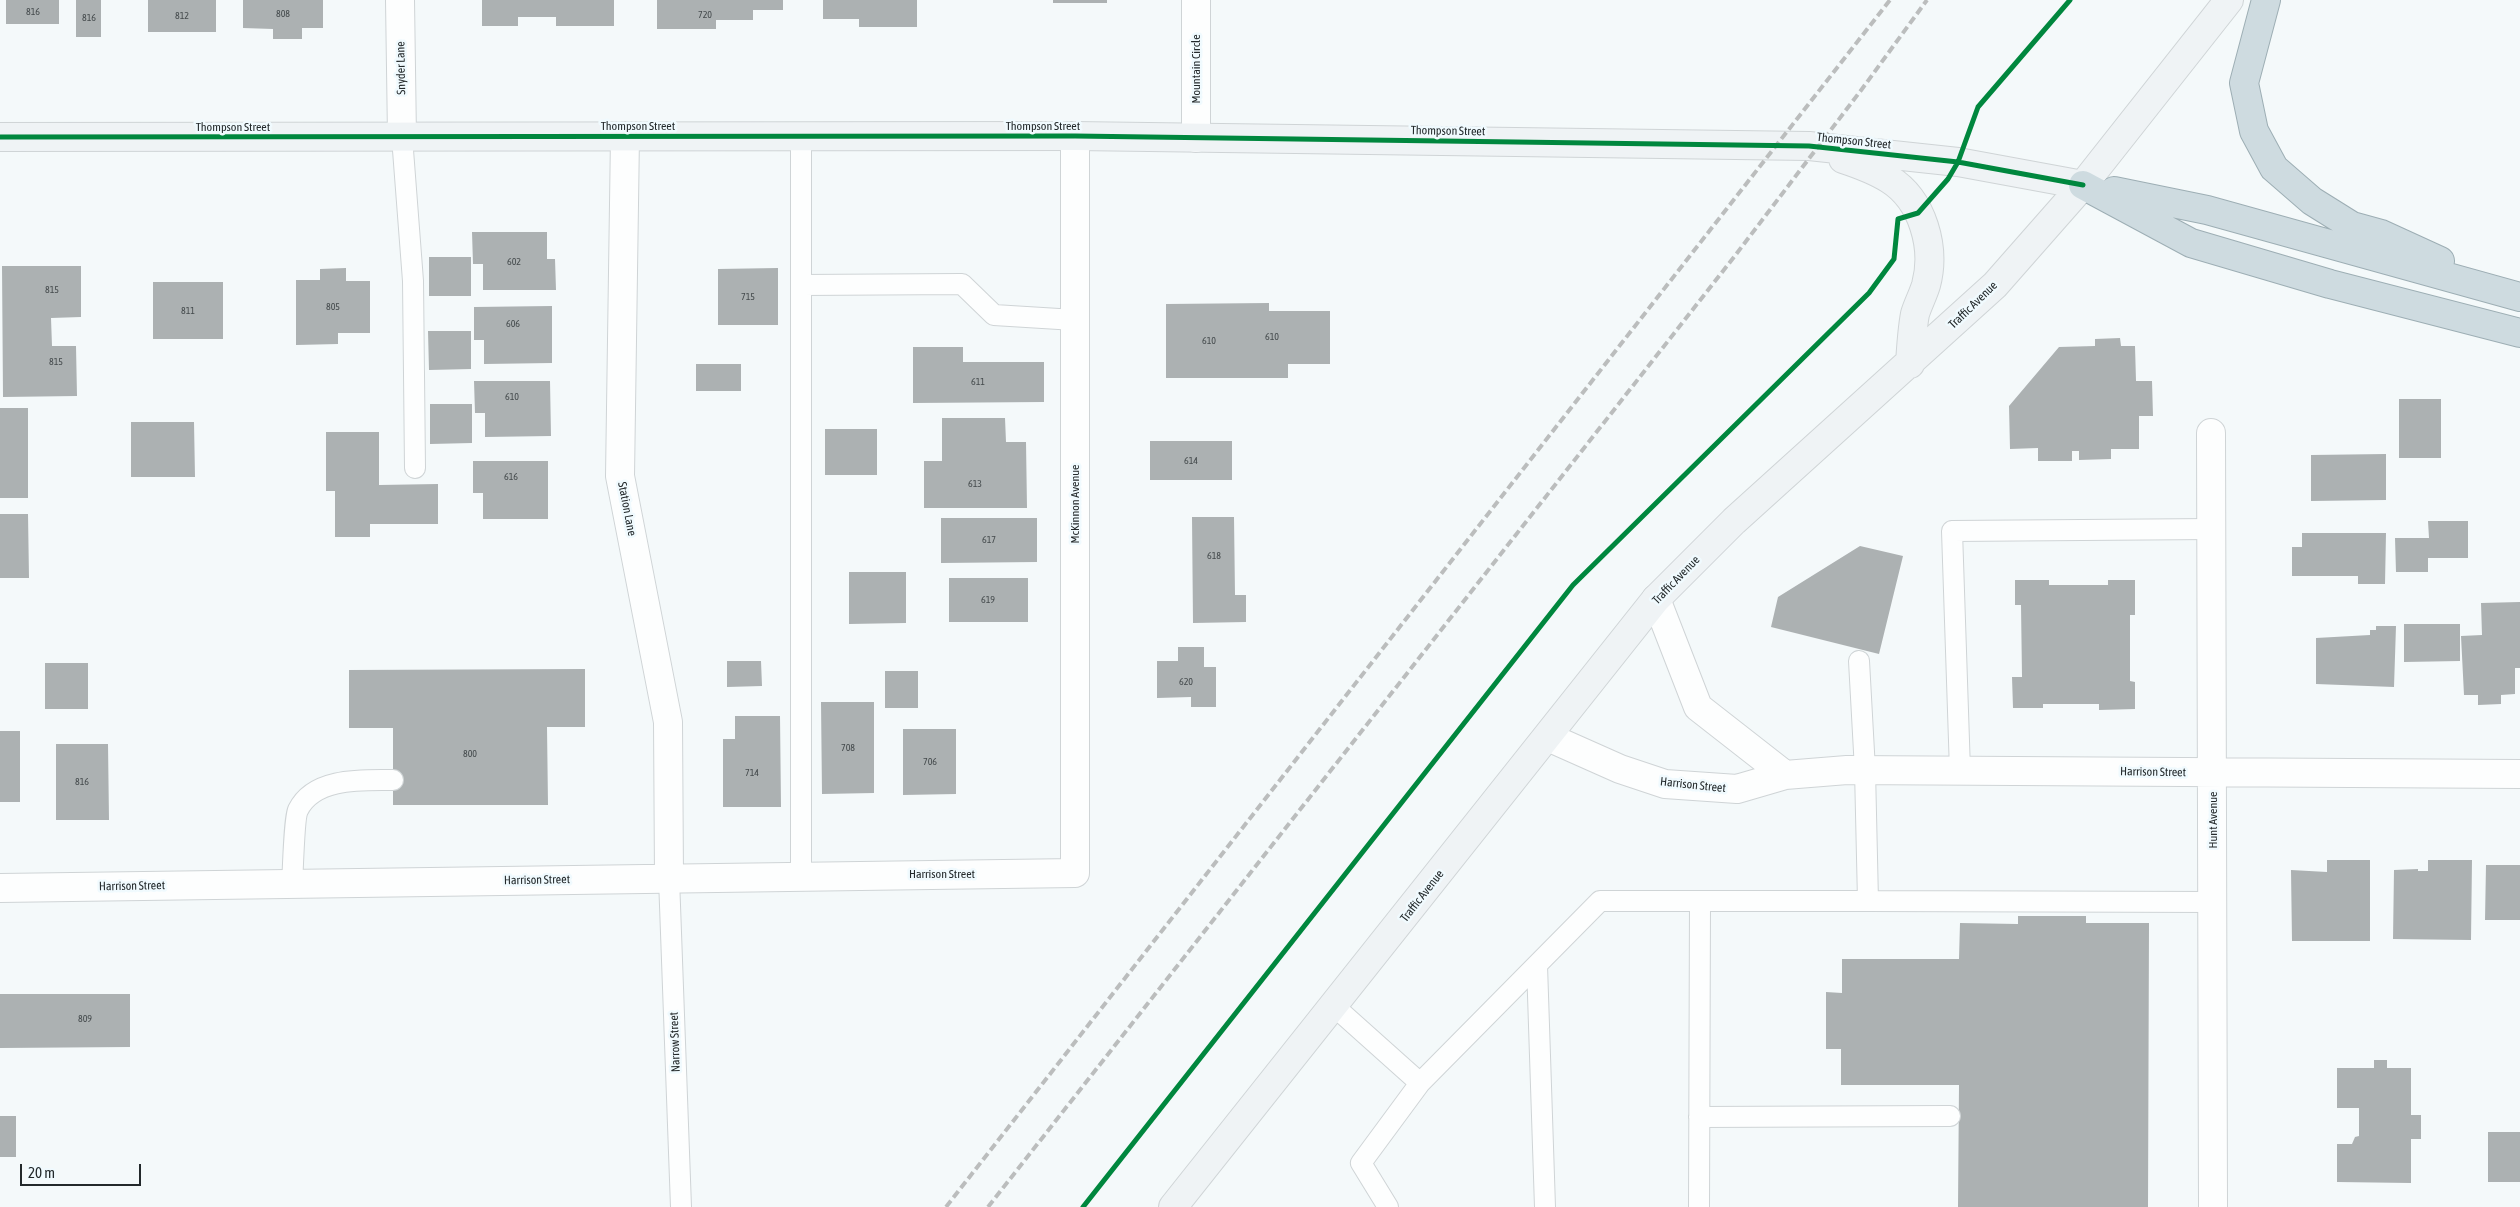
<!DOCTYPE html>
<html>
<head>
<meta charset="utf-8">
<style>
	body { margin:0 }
	#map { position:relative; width:2520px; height:1207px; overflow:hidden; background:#f4f9fa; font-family:"Asap Condensed",sans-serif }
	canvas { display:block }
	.scale { position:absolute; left:20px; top:1164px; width:121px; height:22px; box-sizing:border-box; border:2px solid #23292b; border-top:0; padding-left:6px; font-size:15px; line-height:18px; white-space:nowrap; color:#23292b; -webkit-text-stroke:4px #f0fafe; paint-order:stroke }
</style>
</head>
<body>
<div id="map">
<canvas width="2520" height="1207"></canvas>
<div class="scale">20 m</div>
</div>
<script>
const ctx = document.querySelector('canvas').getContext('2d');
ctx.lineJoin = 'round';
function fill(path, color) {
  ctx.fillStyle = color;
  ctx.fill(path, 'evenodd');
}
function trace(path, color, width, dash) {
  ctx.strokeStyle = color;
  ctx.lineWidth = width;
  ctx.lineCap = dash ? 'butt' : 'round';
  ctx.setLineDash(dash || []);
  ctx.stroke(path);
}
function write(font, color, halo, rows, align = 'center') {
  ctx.font = font + ' "Asap Condensed",sans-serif';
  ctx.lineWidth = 5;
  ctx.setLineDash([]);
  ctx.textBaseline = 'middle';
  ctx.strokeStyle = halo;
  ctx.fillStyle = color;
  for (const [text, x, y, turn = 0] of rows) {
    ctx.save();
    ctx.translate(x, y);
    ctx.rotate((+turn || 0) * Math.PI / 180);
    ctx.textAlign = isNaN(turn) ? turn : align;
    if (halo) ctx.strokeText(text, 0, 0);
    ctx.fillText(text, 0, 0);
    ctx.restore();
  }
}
fill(new Path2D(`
	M 6,0 L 59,0 L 59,24 L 6,24 Z
	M 76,0 L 101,0 L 101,37 L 76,37 Z
	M 148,0 L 216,0 L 216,32 L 148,32 Z
	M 243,0 L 323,0 L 323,28 L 302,28 L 302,39 L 273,39 L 273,29 L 243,28 Z
	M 482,0 L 614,0 L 614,26 L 556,26 L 556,17 L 518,17 L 518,26 L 482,26 Z
	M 657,0 L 783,0 L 783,10 L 753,10 L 753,20 L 716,20 L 716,29 L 657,29 Z
	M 823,0 L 917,0 L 917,27 L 859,27 L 859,19 L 823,19 Z
	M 1053,0 L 1107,0 L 1107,3 L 1053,3 Z
	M 472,232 L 547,232 L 547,259 L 555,259 L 556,290 L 483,290 L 483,264 L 473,264 Z
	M 429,257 L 471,257 L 471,296 L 429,296 Z
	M 2,266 L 81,266 L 81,317 L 51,318 L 52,346 L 76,346 L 77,396 L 3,397 Z
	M 346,268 L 346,281 L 370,281 L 370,333 L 338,333 L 338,344 L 296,345 L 296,280 L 320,280 L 320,269 Z
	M 778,268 L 778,325 L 718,325 L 718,269 Z
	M 153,282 L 223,282 L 223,339 L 153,339 Z
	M 1269,303 L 1269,311 L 1330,311 L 1330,364 L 1288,364 L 1288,378 L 1166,378 L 1166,304 Z
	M 552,306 L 552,363 L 484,364 L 484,340 L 474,340 L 474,307 Z
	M 428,331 L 471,331 L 471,369 L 429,370 Z
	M 2120,338 L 2121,346 L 2135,346 L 2136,381 L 2152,381 L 2153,416 L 2139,416 L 2139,449 L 2111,449 L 2111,459 L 2079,460 L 2079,451 L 2072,451 L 2072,461 L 2038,461 L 2038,448 L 2010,449 L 2009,406 L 2059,347 L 2095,346 L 2095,339 Z
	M 913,347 L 963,347 L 963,362 L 1044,362 L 1044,402 L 913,403 Z
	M 696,364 L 741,364 L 741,391 L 696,391 Z
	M 474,381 L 550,381 L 551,436 L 485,437 L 485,413 L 475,413 Z
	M 2399,399 L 2441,399 L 2441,458 L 2399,458 Z
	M 430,404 L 472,404 L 472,443 L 430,444 Z
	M 0,408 L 28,408 L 28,498 L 0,498 Z
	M 942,418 L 1005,418 L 1006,442 L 1026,442 L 1027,508 L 924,508 L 924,461 L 942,461 Z
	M 131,422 L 194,422 L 195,477 L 131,477 Z
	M 825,429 L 877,429 L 877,475 L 825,475 Z
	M 326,432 L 379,432 L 379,485 L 438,484 L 438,524 L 370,524 L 370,537 L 335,537 L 335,491 L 326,491 Z
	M 1150,441 L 1232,441 L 1232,480 L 1150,480 Z
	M 2386,454 L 2386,500 L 2311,501 L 2311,455 Z
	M 473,461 L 548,461 L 548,519 L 483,519 L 483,493 L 473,493 Z
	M 0,514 L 28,514 L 29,578 L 0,578 Z
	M 1192,517 L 1234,517 L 1235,595 L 1246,595 L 1246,622 L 1193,623 Z
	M 941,518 L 1037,518 L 1037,562 L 941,563 Z
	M 2428,521 L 2468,521 L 2468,558 L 2428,558 L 2428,572 L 2396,572 L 2395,538 L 2429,538 Z
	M 2302,533 L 2386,533 L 2385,584 L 2358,584 L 2358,576 L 2292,576 L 2292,547 L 2302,547 Z
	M 1860,546 L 1903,556 L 1879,654 L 1771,627 L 1778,597 Z
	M 849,572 L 906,572 L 906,623 L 849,624 Z
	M 949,578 L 1028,578 L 1028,622 L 949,622 Z
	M 2015,580 L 2049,580 L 2049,585 L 2108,585 L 2108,580 L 2135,580 L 2135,615 L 2130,615 L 2130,681 L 2135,682 L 2135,709 L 2099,710 L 2099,704 L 2043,704 L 2043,708 L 2013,708 L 2012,677 L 2022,677 L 2021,605 L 2015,605 Z
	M 2520,602 L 2520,668 L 2515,668 L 2515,694 L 2501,695 L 2501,704 L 2478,705 L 2478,695 L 2464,695 L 2461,636 L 2482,635 L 2481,603 Z
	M 2404,624 L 2460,624 L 2460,661 L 2404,662 Z
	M 2376,626 L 2396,626 L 2394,687 L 2316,684 L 2316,638 L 2370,635 L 2370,630 L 2376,630 Z
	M 1178,647 L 1204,647 L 1204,667 L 1216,667 L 1216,707 L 1191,707 L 1191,697 L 1157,698 L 1157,661 L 1178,661 Z
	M 727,661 L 761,661 L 762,686 L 727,687 Z
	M 45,663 L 88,663 L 88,709 L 45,709 Z
	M 585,669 L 585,727 L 547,727 L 548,805 L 393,805 L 393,728 L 349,728 L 349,670 Z
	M 885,671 L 918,671 L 918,708 L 885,708 Z
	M 821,702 L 874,702 L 874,793 L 822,794 Z
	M 735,716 L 780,716 L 781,807 L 723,807 L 723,739 L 735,739 Z
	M 903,729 L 956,729 L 956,794 L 903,795 Z
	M 0,731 L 20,731 L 20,802 L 0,802 Z
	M 56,744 L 108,744 L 109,820 L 56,820 Z
	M 2327,860 L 2370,860 L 2370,941 L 2292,941 L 2291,870 L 2327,872 Z
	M 2428,860 L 2472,860 L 2471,940 L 2393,939 L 2394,870 L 2418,869 L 2418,871 L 2428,871 Z
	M 2486,865 L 2520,865 L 2520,920 L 2485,920 Z
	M 2018,916 L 2086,916 L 2086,923 L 2149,923 L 2148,1207 L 1958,1207 L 1959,1085 L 1841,1085 L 1841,1049 L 1826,1049 L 1826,992 L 1842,993 L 1842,959 L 1959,959 L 1960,923 L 2018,924 Z
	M 0,994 L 130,994 L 130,1047 L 0,1048 Z
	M 2374,1060 L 2387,1060 L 2387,1068 L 2411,1068 L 2411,1115 L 2421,1115 L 2421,1139 L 2411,1139 L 2411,1183 L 2337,1182 L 2337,1144 L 2352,1144 L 2355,1137 L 2359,1136 L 2359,1108 L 2337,1108 L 2337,1068 L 2374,1068 Z
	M 0,1116 L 16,1116 L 16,1157 L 0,1157 Z
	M 2488,1132 L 2520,1132 L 2520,1182 L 2488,1182 Z`), '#acb1b2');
const lane = new Path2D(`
	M 801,136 L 801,876
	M 402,137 L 413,281 L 415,468
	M 801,285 L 962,284 L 994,315 L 1075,320
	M 1960,771 L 1952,531 L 2212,529
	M 669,878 L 681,1207
	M 292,884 C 293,871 294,818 298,810 C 314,777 363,780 393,780
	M 1868,901 L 2214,902
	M 1537,965 L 1545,1207
	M 1335,1007 L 1420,1083 L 1600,901 L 1868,901 L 1865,770 L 1859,661
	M 1699,1117 L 1950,1116
	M 1388,1207 L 1361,1163 L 1420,1083
	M 1699,1207 L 1700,902`);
const street = new Path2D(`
	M 400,0 L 402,137
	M 625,136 L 620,476 L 668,722 L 669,878
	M 1196,138 L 1196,0
	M 2211,433 L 2213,1207
	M 1656,599 L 1698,707 L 1785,775
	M 1548,737 L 1620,769 L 1665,784 L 1737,789 L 1785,775 L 1847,770 L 2520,774
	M 0,888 L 1075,873 L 1075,136`);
const secondary = new Path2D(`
	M 0,137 L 1075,136 L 1809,146 L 1958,162 L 2083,185
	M 1843,159 C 1858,164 1875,170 1889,179 C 1923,200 1936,248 1926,285 C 1923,295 1918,304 1915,314 C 1912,330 1911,347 1910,364
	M 1173,1207 L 1656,599 L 1734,521 L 1995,285 L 2083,185 L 2229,0`);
const highway = new Path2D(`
	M 2266,0 L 2244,83 L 2254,131 L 2274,168 L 2312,201 L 2352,226 L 2381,234 L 2440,261
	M 2083,185 L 2191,243 L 2330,284 L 2520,333
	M 2114,191 L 2207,210 L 2520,297`);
trace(lane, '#cfd4d6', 22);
trace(street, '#cfd4d6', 30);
trace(secondary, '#cfd4d6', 30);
trace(highway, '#9daeb4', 30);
trace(lane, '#fdfefe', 20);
trace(street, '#fdfefe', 28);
trace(secondary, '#eff3f5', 28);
trace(highway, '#cedbe0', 28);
trace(new Path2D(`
	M 946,1207 L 1890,0
	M 988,1207 L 1734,257 L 1862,89 L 1927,0`), '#bbbdbd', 4, [8, 4]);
trace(new Path2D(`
	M 0,137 L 1075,136 L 1809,146 L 1958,162 L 2083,185
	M 1083,1207 L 1573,585 L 1869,293 L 1894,259 L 1898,219 L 1918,213 L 1948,179 L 1958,162 L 1978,107 L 2070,0`), '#00873e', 5);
write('10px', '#454b4d', null, [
	["816",33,12],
	["808",283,14],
	["720",705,15],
	["812",182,16],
	["816",89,18],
	["602",514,262],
	["815",52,290],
	["715",748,297],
	["805",333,307],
	["811",188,311],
	["606",513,324],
	["610",1272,337],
	["610",1209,341],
	["815",56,362],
	["611",978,382],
	["610",512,397],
	["614",1191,461],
	["616",511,477],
	["613",975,484],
	["617",989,540],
	["618",1214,556],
	["619",988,600],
	["620",1186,682],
	["708",848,748],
	["800",470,754],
	["706",930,762],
	["714",752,773],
	["816",82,782],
	["809",85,1019]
]);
write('12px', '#23292b', '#f0fafe', [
	["Snyder Lane",401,68,-91],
	["Mountain Circle",1196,69,-90],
	["Thompson Street",638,126],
	["Thompson Street",1043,126],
	["Thompson Street",233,127],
	["Thompson Street",1448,131,1],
	["Thompson Street",1854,141,6],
	["Traffic Avenue",1973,305,-44],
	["McKinnon Avenue",1075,504,-90],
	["Station Lane",627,509,79],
	["Traffic Avenue",1676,580,-46],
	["Harrison Street",2153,772,1],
	["Harrison Street",1693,785,6],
	["Hunt Avenue",2213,820,-90],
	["Harrison Street",942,874],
	["Harrison Street",537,880,-1],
	["Harrison Street",132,886,-1],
	["Traffic Avenue",1422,896,-52],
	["Narrow Street",675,1042,-92]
]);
</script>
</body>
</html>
